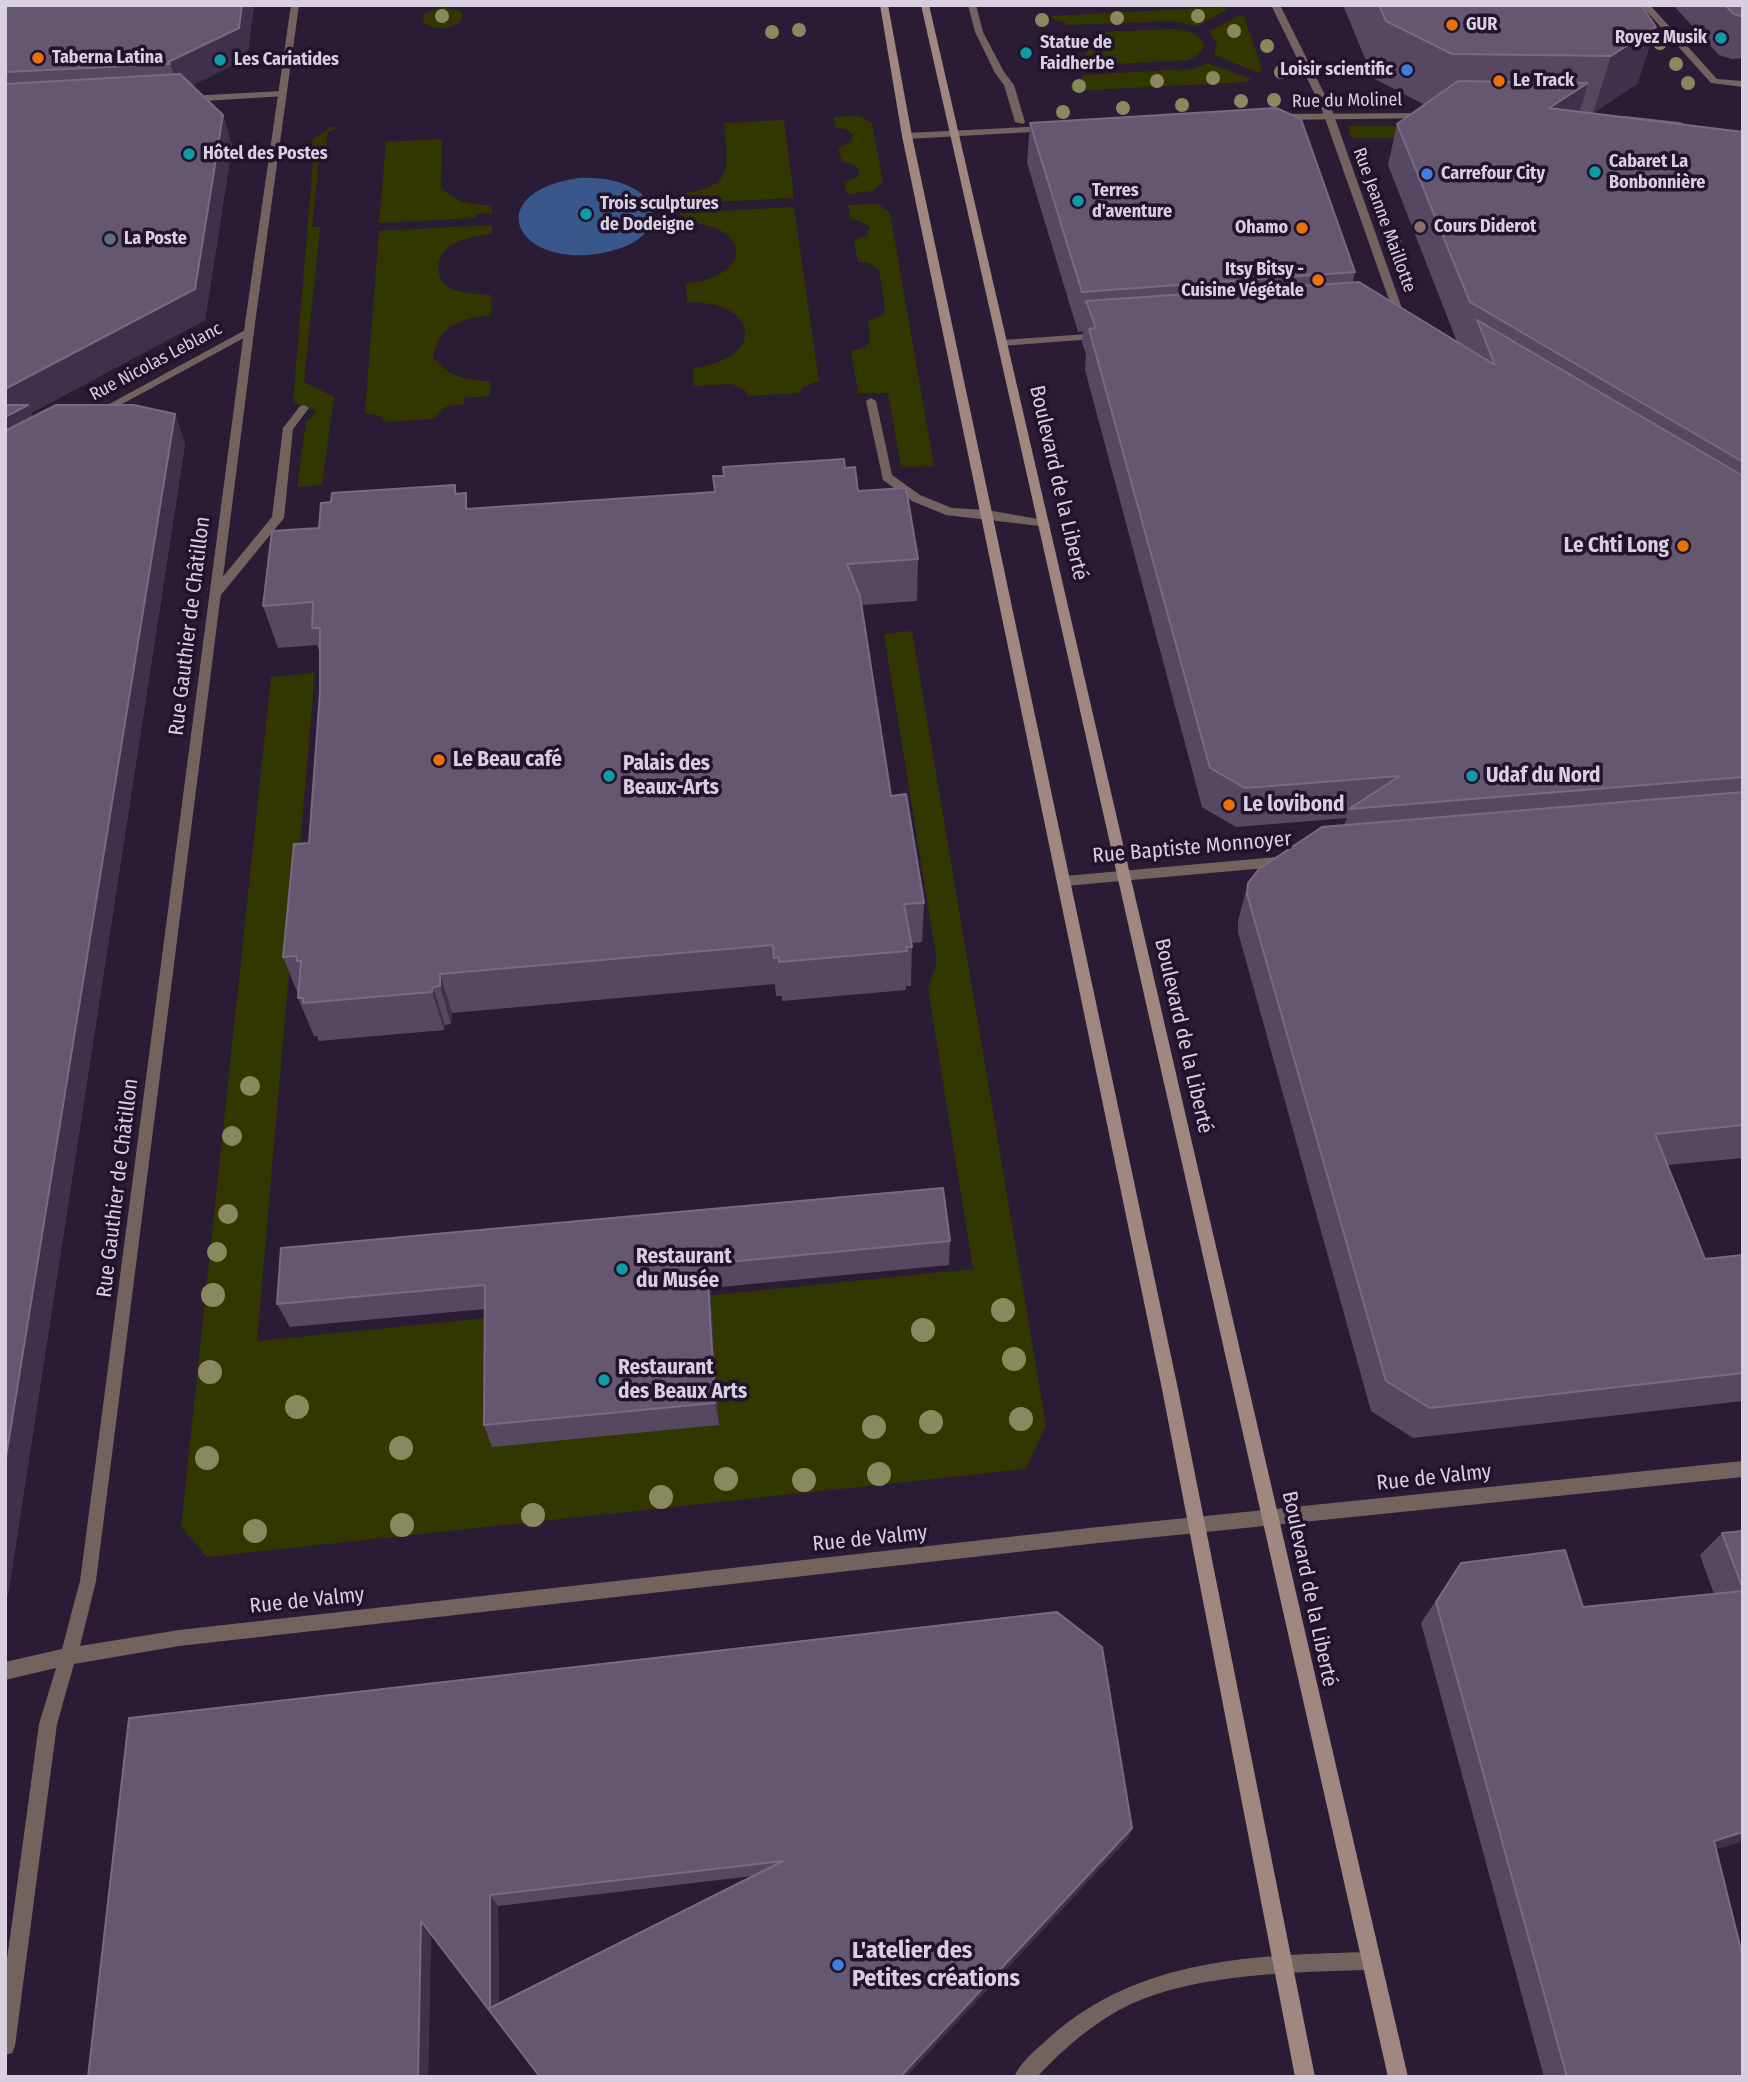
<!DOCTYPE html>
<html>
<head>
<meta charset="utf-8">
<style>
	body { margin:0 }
	#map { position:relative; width:1748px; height:2082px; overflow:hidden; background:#2b1c35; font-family:"Fira Sans Condensed",sans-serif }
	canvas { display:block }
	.frame { position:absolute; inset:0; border:7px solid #d8cfe0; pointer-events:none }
</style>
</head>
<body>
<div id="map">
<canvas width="1748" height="2082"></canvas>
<div class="frame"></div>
</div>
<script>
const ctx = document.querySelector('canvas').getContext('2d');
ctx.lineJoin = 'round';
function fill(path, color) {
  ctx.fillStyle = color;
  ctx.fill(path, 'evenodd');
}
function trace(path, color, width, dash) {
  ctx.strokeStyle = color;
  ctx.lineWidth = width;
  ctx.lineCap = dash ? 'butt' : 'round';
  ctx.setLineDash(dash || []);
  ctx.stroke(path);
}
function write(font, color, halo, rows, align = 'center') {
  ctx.font = font + ' "Fira Sans Condensed",sans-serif';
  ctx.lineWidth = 7;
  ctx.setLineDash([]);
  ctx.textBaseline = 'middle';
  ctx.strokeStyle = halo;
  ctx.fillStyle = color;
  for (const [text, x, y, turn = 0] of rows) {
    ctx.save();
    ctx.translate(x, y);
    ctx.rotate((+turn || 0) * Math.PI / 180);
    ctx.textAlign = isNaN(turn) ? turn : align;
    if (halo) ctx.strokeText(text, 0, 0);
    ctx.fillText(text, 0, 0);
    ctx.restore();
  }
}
fill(new Path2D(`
	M 442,7 L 460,11 L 463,15 L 461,21 C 449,29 435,31 423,22 L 424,14 Z
	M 1222,7 L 1228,9 L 1197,26 L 1171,21 L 1067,25 L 1066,23 L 1054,20 L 1051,16 Z
	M 1240,15 L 1244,16 L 1262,70 L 1259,73 L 1214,55 L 1217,44 L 1209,32 Z
	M 1175,29 C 1188,30 1200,33 1204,46 L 1198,55 L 1188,60 L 1115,64 L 1092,60 L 1081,49 L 1085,39 L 1104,32 Z
	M 1208,63 L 1251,79 L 1247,82 L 1072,91 L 1070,86 L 1074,81 L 1083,78 L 1082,75 L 1192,69 Z
	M 860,116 L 872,123 L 883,182 L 872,191 L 847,194 L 844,182 L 858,177 L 859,169 L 852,164 L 842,162 L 838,148 L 851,142 L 853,135 L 846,129 L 836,128 L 834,117 Z
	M 784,120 L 794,198 L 695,203 L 695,199 L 679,200 L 679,194 C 735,188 728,168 724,123 Z
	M 1348,126 L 1463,126 L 1467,137 L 1351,138 Z
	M 331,127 L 339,127 L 328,132 L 326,147 L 320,148 L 312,227 L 320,227 L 304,382 L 334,397 L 322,485 L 297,487 L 306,423 L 317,411 L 293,402 L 314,150 L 312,140 Z
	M 442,139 L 441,187 C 455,203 472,205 492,205 L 492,213 L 475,214 L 475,218 L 379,223 L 386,142 Z
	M 878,204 L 890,213 L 934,466 L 901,467 L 888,393 L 858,393 L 851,351 L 866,347 L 870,340 L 868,321 L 883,315 L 885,309 L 879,270 L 868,263 L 858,262 L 854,240 L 867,235 L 870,227 L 860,221 L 851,219 L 848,205 Z
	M 794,207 L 819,381 L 802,387 L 800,393 L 748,396 L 745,390 L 732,384 L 694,386 L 693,368 C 770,358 757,300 687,302 L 686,283 C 756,277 752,223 681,222 L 680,213 Z
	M 492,225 L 492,234 C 473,236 439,242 438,266 C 438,273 441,282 447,286 C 460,294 476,294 491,295 L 491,315 C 460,319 440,324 433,357 C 450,377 465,381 491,381 L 490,396 L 464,398 L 464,404 L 445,407 L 434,419 L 384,422 L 381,416 L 365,413 L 379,231 Z
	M 912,631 L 1046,1426 L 1026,1469 L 207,1557 L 181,1527 L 271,677 L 315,673 L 257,1341 L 973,1269 L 928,989 L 937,961 L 884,634 Z`), '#323700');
fill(new Path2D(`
	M 578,178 C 665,174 682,241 597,254 C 514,266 481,193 578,178 Z`), '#39578b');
fill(new Path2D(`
	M 871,398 L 876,401 L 892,475 L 920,495 L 952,508 L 987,510 L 1044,520 L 1050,524 L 1048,527 L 946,515 L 912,501 L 883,480 L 866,401 Z
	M 304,405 L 309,408 L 293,429 L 284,518 L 220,596 L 212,596 L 212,590 L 272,517 L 283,428 L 300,406 Z`), '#73635f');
fill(new Path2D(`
	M 968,5 L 976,5 L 983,32 L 1004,72 L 1014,85 L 1025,122 L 1023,124 L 1015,122 L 1004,85 L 995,73 L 975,32 Z
	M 1271,5 L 1280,5 L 1331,107 L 1404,314 L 1403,316 L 1395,316 L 1394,314 L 1321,107 Z
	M 1641,5 L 1650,5 L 1717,79 L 1743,81 L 1743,87 L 1711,83 Z`), '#73635f');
fill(new Path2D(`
	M 282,91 L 285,92 L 285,96 L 188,102 L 183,99 L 188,96 Z
	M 249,328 L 253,329 L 253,333 L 100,416 L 92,416 L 91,414 Z
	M 1102,333 L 1107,336 L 1106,338 L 1002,346 L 997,343 L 1002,340 Z
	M 1288,856 L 1295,861 L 1288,866 L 1065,886 L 1058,881 L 1065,876 Z
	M 1370,1952 L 1377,1954 L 1379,1961 L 1377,1968 L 1370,1970 C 1296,1972 1199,1973 1131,2004 C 1095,2021 1064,2048 1037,2077 L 1014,2077 C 1021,2061 1038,2048 1050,2037 C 1140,1957 1256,1955 1370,1952 Z`), '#73635f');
fill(new Path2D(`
	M 291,5 L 299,5 L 256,316 L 96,1581 L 80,1646 L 179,1630 L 1098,1527 L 1743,1461 L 1743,1477 L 1098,1543 L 179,1646 L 74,1664 L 57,1724 L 15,2046 L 12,2053 L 5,2055 L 5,1974 L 39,1724 L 56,1668 L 5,1680 L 5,1662 L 62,1649 L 80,1581 L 246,316 Z
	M 1429,113 L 1432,114 L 1432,118 L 1277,120 L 1272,117 L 1277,114 Z
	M 1624,116 L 1680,122 L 1685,125 L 1680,128 L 1621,121 L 1619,119 Z
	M 1047,126 L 1050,127 L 1050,131 L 907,139 L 902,136 L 907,133 Z`), '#73635f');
fill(new Path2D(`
	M 880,5 L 888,5 L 912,136 L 1178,1389 L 1315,2077 L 1295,2077 L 1162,1389 L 902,136 Z
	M 921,5 L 929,5 L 1408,2077 L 1388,2077 Z`), '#a18780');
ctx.fillStyle = '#88895e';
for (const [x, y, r] of [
	[442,16,7],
	[1198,16,7],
	[1117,18,7],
	[1042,20,7],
	[799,30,7],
	[1234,31,7],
	[772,32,7],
	[1660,43,7],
	[1267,46,7],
	[1676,64,7],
	[1281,72,7],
	[1213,78,7],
	[1157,81,7],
	[1688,83,7],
	[1079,86,7],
	[1274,100,7],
	[1241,101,7],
	[1182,105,7],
	[1123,108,7],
	[1063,112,7],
	[1371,185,7],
	[1380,211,7],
	[1393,243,8],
	[1406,277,8],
	[250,1086,10],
	[232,1136,10],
	[228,1214,10],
	[217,1252,10],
	[213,1295,12],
	[1003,1310,12],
	[923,1330,12],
	[1014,1359,12],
	[210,1372,12],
	[297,1407,12],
	[1021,1419,12],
	[931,1422,12],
	[874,1427,12],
	[401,1448,12],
	[207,1458,12],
	[879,1474,12],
	[726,1479,12],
	[804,1480,12],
	[661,1497,12],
	[533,1515,12],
	[402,1525,12],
	[255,1531,12]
]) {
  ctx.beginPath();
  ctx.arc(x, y, r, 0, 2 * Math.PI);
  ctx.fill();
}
fill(new Path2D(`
	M 5,5 L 254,5 L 247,58 L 192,85 L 223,115 L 232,146 L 205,320 L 31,413 L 33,417 L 175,414 L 185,444 L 8,1595 L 5,1595 Z
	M 1343,5 L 1641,5 L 1656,27 L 1637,84 L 1593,113 L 1584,113 L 1743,132 L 1743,1158 L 1667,1165 L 1705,1259 L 1743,1255 L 1743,1401 L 1413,1438 L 1371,1411 L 1238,932 L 1238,921 L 1248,883 L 1344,825 L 1347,818 L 1236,827 L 1202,807 L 1085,370 L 1086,354 L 1082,343 L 1083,331 L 1078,332 L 1027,163 L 1030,123 L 1355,272 L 1353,282 L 1457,342 L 1388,165 L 1397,124 L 1425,105 L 1373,78 Z
	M 1673,5 L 1743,5 L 1743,58 L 1732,59 L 1719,55 Z
	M 845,468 L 858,491 L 918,559 L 917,601 L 862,605 L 891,796 L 924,903 L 922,942 L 912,943 L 911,986 L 906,986 L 906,990 L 782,1001 L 782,996 L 776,996 L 775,984 L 452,1013 L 451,1024 L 445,1025 L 444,1030 L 319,1041 L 317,1036 L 314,1036 L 298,998 L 298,994 L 283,957 L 309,843 L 320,692 L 320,654 L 317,645 L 278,648 L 263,606 L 319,528 L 331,502 L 455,485 L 457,494 L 469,509 L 715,492 Z
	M 950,1241 L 949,1265 L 710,1288 L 719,1425 L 492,1447 L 484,1425 L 485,1309 L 290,1327 L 277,1304 Z
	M 1743,1531 L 1743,1841 L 1716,1849 L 1743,2077 L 1544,2077 L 1421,1623 L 1461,1563 L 1583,1607 L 1714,1594 L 1700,1555 L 1722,1533 Z
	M 129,1718 L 1132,1828 L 1127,1840 L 540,2077 L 431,1933 L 428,2077 L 88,2077 ZM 753,1876 L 499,2004 L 498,1906 Z`), '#574862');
fill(new Path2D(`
	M 242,5 L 254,5 L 247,58 L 179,92 L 170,64 L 168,62 Z
	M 1656,27 L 1637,84 L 1593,113 L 1611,56 Z
	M 1588,83 L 1576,124 L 1549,108 Z
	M 223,115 L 232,146 L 205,320 L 31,413 L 41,436 L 5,455 L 5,389 Z
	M 175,414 L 185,444 L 8,1595 L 5,1592 L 5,1463 Z
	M 440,974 L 452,1013 L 451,1024 L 440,986 Z
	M 433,987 L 445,1025 L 444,1030 L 432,992 Z
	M 707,1264 L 710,1288 L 719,1425 L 715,1403 Z
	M 1132,1828 L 1127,1840 L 906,2077 L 900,2077 Z
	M 1743,1832 L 1743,1841 L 1690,1856 L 1714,1841 Z
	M 490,1895 L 498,1906 L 499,2016 L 490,2008 Z
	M 421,1921 L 431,1931 L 428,2077 L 418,2077 Z`), '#3f304b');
const building = new Path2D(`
	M 5,5 L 242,5 L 239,28 L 168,62 L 170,64 L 5,72 Z
	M 1379,5 L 1641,5 L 1656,27 L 1611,56 L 1452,54 L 1386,21 Z
	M 1725,5 L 1743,5 L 1743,17 L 1734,14 Z
	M 180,74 L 223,115 L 195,289 L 5,389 L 5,84 Z
	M 1458,81 L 1588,83 L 1549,108 L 1743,132 L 1743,462 L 1470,302 L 1397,124 Z
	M 1276,108 L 1301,119 L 1355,272 L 1082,292 L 1030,123 Z
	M 1359,282 L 1495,365 L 1477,320 L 1743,476 L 1743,777 L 1349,809 L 1400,776 L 1245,788 L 1210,768 L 1089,329 L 1096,328 L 1086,301 Z
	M 5,405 L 28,405 L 5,417 Z
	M 56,405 L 134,405 L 175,414 L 5,1463 L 5,431 Z
	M 844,459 L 845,468 L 855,467 L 858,491 L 906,488 L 918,559 L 847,564 L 860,596 L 891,796 L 906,794 L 924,903 L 904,904 L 912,947 L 906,947 L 907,951 L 779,962 L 779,957 L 774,958 L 773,945 L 440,974 L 440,986 L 433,987 L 432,992 L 303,1003 L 303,998 L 298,998 L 301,961 L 297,961 L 297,956 L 283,957 L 294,844 L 309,843 L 320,692 L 320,628 L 312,628 L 313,602 L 263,606 L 272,531 L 319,528 L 321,503 L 331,502 L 332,493 L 455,485 L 455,494 L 466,493 L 466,509 L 715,492 L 713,476 L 724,476 L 723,467 Z
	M 1743,792 L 1743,1125 L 1655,1134 L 1705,1259 L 1743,1255 L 1743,1373 L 1430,1408 L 1386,1381 L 1247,894 L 1248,883 L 1259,869 L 1322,827 Z
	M 943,1188 L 950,1241 L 707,1264 L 715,1403 L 484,1425 L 485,1285 L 277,1304 L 281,1248 Z
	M 1743,1531 L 1743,1589 L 1722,1533 Z
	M 1565,1550 L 1583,1607 L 1743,1591 L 1743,1832 L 1714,1841 L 1743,1958 L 1743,2077 L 1567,2077 L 1436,1602 L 1461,1563 Z
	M 1057,1612 L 1102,1647 L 1132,1828 L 900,2077 L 540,2077 L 421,1921 L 418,2077 L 88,2077 L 129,1718 ZM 783,1861 L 490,2008 L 490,1895 Z`);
fill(building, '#655770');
trace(building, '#776a82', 2);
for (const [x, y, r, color] of [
	[1452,25,7,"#e8710a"],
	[1721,38,7,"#0f9aa8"],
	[1026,53,7,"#0f9aa8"],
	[38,58,7,"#e8710a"],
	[220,60,7,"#0f9aa8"],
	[1407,70,7,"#3f7fe0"],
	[1499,81,7,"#e8710a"],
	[189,154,7,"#0f9aa8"],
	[1595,172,7,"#0f9aa8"],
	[1427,174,7,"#3f7fe0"],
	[1078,201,7,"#0f9aa8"],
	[586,214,7,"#0f9aa8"],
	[1420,227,7,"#8d6e63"],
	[1302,228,7,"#e8710a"],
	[110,239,7,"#5c6f8a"],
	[1318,280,7,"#e8710a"],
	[1683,546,7,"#e8710a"],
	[439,760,7,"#e8710a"],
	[609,776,7,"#0f9aa8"],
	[1472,776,7,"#0f9aa8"],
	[1229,805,7,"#e8710a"],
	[622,1269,7,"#0f9aa8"],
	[604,1380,7,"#0f9aa8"],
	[838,1965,7,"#3f7fe0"]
]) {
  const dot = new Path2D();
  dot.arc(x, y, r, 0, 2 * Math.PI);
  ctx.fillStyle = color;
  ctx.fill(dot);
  trace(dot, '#21132b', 2.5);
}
write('bold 18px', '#d8cfe0', '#21132b', [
	["GUR",1466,25],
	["Royez Musik",1707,38,"right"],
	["Statue de",1040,43],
	["Faidherbe",1040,64],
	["Taberna Latina",52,58],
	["Les Cariatides",234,60],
	["Loisir scientific",1393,70,"right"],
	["Le Track",1513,81],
	["Hôtel des Postes",203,154],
	["Cabaret La",1609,162],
	["Bonbonnière",1609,183],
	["Carrefour City",1441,174],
	["Terres",1092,191],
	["d'aventure",1092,212],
	["Trois sculptures",600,204],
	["de Dodeigne",600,225],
	["Cours Diderot",1434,227],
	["Ohamo",1288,228,"right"],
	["La Poste",124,239],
	["Itsy Bitsy -",1304,270,"right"],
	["Cuisine Végétale",1304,291,"right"]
], 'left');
write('18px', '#d8cfe0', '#21132b', [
	["Rue du Molinel",1347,101,-1],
	["Rue Jeanne Maillotte",1384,220,70],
	["Rue Nicolas Leblanc",156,362,-28]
]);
write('21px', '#d8cfe0', '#21132b', [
	["Boulevard de la Liberté",1058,483,77],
	["Rue Gauthier de Châtillon",190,626,-83],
	["Rue Baptiste Monnoyer",1192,848,-5],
	["Boulevard de la Liberté",1183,1036,77],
	["Rue Gauthier de Châtillon",118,1188,-83],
	["Rue de Valmy",1434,1478,-6],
	["Rue de Valmy",870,1539,-6],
	["Boulevard de la Liberté",1309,1589,78],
	["Rue de Valmy",307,1601,-6]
]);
write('bold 21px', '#d8cfe0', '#21132b', [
	["Le Chti Long",1669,546,"right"],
	["Le Beau café",453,760],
	["Palais des",623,764],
	["Beaux-Arts",623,788],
	["Udaf du Nord",1486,776],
	["Le lovibond",1243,805],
	["Restaurant",636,1257],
	["du Musée",636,1281],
	["Restaurant",618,1368],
	["des Beaux Arts",618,1392]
], 'left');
write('bold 24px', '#d8cfe0', '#21132b', [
	["L'atelier des",852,1951],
	["Petites créations",852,1979]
], 'left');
</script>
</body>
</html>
